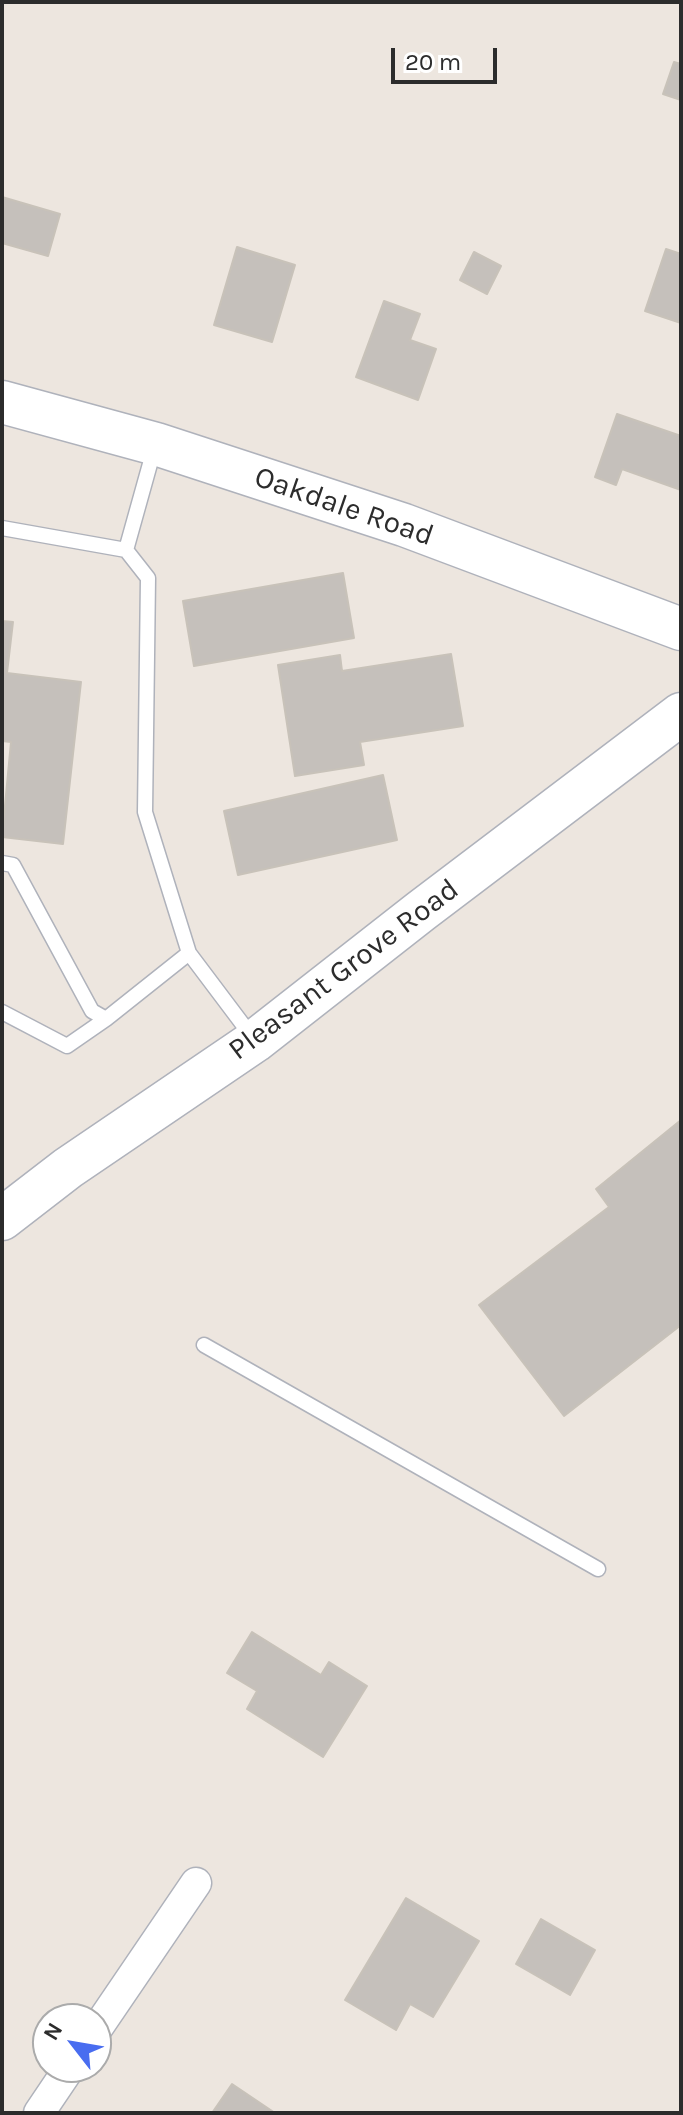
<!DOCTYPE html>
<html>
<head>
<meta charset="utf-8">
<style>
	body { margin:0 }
	#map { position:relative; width:683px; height:2115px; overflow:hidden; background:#ede6df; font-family:Karla,sans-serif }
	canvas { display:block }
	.frame { position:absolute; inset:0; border:4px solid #2c2c2c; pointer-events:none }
	.north { position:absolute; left:32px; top:2003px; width:80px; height:80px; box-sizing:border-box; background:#fff; border:2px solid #ababab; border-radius:50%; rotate:301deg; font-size:22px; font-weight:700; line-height:32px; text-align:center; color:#2c2c2c }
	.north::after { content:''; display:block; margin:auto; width:28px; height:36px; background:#496df0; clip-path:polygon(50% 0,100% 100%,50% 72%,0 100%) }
	.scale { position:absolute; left:391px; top:48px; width:106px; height:36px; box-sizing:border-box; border:4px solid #2c2c2c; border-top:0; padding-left:10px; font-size:24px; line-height:28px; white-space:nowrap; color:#2c2c2c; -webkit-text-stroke:6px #fff; paint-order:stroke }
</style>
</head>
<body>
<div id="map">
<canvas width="683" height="2115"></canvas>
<div class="frame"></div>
<div class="north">N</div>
<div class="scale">20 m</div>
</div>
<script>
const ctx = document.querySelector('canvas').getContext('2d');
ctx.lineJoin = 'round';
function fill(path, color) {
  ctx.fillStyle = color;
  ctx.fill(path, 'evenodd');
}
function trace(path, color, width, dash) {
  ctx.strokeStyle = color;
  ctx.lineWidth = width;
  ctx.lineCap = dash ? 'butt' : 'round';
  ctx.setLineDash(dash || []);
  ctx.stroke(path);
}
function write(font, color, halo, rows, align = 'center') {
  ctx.font = font + ' Karla,sans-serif';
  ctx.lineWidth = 6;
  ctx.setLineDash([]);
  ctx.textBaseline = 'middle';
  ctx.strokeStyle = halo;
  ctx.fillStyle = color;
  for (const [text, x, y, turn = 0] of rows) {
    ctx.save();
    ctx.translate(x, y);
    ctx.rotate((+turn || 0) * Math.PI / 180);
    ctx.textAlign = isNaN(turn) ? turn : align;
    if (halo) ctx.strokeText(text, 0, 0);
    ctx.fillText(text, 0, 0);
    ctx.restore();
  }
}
const building = new Path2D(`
	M 674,62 L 681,64 L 681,100 L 663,94 Z
	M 2,197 L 60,214 L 48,256 L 2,243 Z
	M 237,247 L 295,265 L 272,342 L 214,325 Z
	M 666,249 L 681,254 L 681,323 L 645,311 Z
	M 474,252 L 501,266 L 487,294 L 460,280 Z
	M 384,301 L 420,314 L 410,340 L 436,349 L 418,400 L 356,377 Z
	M 617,414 L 681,436 L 681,490 L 622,469 L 616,485 L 595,477 Z
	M 343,573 L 354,638 L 194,666 L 183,601 Z
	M 2,621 L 13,622 L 7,673 L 81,682 L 63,844 L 2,837 L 11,742 L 2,741 Z
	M 451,654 L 463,726 L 360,742 L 364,765 L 295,776 L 278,665 L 340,655 L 342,671 Z
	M 383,775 L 397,840 L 238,875 L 224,811 Z
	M 681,1120 L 681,1325 L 564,1416 L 479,1305 L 609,1207 L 596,1189 Z
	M 252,1632 L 321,1675 L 329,1662 L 367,1686 L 323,1757 L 247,1709 L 257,1691 L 227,1673 Z
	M 406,1898 L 479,1941 L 433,2017 L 410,2004 L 396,2030 L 345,2000 Z
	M 541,1919 L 595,1950 L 570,1995 L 516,1964 Z
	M 232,2084 L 275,2113 L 212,2113 Z`);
fill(building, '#c5c0bb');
trace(building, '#c8c2b9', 2);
const lane = new Path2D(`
	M 155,446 L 126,550 L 148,578 L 145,812 L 189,953 L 253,1038
	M 2,528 L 126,550
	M 2,863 L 13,865 L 92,1011 L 106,1019 L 189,953
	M 2,1012 L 67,1046 L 106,1019
	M 204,1345 L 598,1569`);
const street = new Path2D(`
	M 96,2030 L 196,1883
	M 39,2113 L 70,2067`);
const secondary = new Path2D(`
	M 2,402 L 156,444 L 404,525 L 681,629
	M 2,1219 L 68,1168 L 255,1041 L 421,911 L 681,714`);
trace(lane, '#afb2bb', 17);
trace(street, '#afb2bb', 33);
trace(secondary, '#afb2bb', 45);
trace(lane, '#fff', 14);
trace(street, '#fff', 30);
trace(secondary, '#fff', 42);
write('30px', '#2c2c2c', '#fff', [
	["Oakdale Road",344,507,19],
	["Pleasant Grove Road",344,970,-37]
]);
</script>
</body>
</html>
